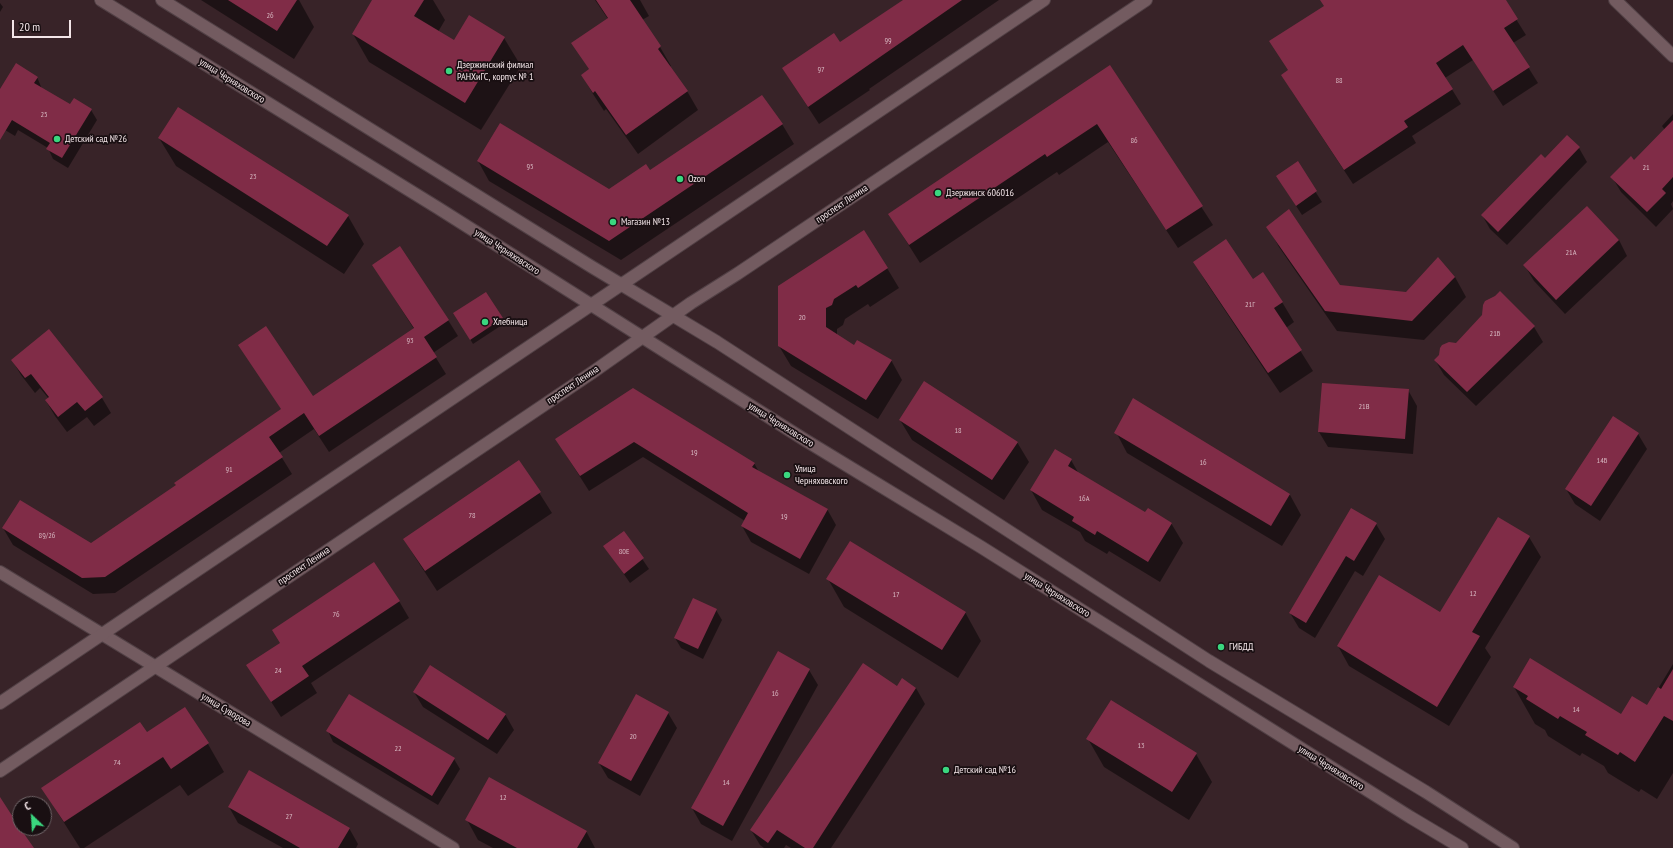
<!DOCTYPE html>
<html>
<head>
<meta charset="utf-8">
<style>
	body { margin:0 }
	#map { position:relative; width:1673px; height:848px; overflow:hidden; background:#382328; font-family:"PT Sans Narrow",sans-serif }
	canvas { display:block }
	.north { position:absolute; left:12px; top:796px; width:40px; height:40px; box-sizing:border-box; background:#190f12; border:1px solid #706568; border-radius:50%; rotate:335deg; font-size:11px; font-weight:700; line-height:16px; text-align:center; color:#f3e5e8 }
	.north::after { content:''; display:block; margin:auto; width:14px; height:18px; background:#3ad77f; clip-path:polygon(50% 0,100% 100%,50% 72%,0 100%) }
	.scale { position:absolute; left:12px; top:20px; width:59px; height:18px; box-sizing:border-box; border:2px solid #f3e5e8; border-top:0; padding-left:5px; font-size:12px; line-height:14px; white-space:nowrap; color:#f3e5e8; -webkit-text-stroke:3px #190f12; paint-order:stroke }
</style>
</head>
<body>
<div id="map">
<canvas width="1673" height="848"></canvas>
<div class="north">С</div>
<div class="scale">20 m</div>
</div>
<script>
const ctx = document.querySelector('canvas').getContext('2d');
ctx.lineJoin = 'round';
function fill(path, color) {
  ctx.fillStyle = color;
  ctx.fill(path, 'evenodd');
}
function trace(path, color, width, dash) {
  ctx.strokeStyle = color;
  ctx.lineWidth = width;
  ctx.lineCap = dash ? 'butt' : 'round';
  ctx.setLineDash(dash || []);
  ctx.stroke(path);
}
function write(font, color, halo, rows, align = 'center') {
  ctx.font = font + ' "PT Sans Narrow",sans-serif';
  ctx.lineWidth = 3.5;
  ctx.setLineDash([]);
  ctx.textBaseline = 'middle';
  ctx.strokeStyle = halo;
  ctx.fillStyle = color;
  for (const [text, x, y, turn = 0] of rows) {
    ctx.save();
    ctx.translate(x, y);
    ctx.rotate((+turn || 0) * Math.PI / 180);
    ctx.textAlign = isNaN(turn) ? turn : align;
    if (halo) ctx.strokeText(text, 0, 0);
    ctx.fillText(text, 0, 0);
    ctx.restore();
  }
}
fill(new Path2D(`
	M 201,0 L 299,0 L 314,27 L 294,59 Z
	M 373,0 L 433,0 L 445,20 L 438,32 L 454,42 L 504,38 L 521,66 L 481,130 L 369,62 L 353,34 Z
	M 595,0 L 640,0 L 649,16 L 642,20 L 660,47 L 671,66 L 670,67 L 687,91 L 698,110 L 638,154 L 606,109 L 604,111 L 593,94 L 582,75 L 590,70 L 573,43 L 608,19 Z
	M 904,0 L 999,0 L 869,89 L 870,90 L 819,124 L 783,69 L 840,44 Z
	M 1322,0 L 1504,0 L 1526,35 L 1513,43 L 1538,83 L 1503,106 L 1473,60 L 1445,78 L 1461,104 L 1412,136 L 1416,143 L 1353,184 L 1291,90 L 1289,71 L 1325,6 Z
	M 0,3 L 3,7 L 0,12 Z
	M 1110,66 L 1213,225 L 1178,248 L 1108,142 L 1059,175 L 1057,172 L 920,263 L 889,214 Z
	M 37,77 L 42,89 L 70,106 L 91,110 L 97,120 L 68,168 L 53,159 L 48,148 L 18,130 L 15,136 L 0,127 L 0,91 Z
	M 1673,114 L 1673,201 L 1671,204 L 1673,209 L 1656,227 L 1621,192 L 1612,177 L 1634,161 L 1665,130 L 1662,126 Z
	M 782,124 L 794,144 L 621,260 L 489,181 L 478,161 L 609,190 L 650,171 Z
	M 159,138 L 348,216 L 364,244 L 344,274 L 176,166 Z
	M 1579,148 L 1587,162 L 1507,245 L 1490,229 L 1482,215 Z
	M 1297,163 L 1322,202 L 1302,215 L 1283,186 Z
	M 1587,207 L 1619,240 L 1627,256 L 1565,314 L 1534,281 L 1525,266 Z
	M 1268,227 L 1340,286 L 1406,293 L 1455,277 L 1466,297 L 1424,340 L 1337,331 L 1279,247 Z
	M 1194,262 L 1282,302 L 1294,322 L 1286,328 L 1313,371 L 1280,393 L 1206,282 Z
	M 373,265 L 448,320 L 458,336 L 433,353 L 446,374 L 329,452 L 314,429 L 279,453 L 292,474 L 115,593 L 93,594 L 13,545 L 3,528 L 91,544 L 177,485 L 282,410 L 239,345 L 313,397 L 414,329 Z
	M 887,268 L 899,288 L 870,307 L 868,304 L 845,319 L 843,325 L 837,329 L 837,335 L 855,346 L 891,360 L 902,380 L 878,419 L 791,366 L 779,346 L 779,286 Z
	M 486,293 L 505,323 L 473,344 L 454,313 Z
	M 1500,293 L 1534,327 L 1543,342 L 1476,406 L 1444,375 L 1435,360 L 1456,344 L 1483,315 Z
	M 49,331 L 102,398 L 111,413 L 94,426 L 87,417 L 67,432 L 55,416 L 46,401 L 49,399 L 40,388 L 35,393 L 21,375 L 12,360 Z
	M 634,389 L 754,463 L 759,472 L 827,509 L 836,525 L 809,574 L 751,542 L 742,526 L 745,521 L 643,457 L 589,491 L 556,439 Z
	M 1408,390 L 1417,406 L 1413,454 L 1328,447 L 1319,432 Z
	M 1134,400 L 1290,495 L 1301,515 L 1282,546 L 1127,453 L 1116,432 Z
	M 900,420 L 1017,442 L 1029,462 L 1004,500 L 912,440 Z
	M 1638,434 L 1647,449 L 1600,521 L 1575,504 L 1566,489 Z
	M 1055,450 L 1071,460 L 1079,474 L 1145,514 L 1171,523 L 1183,543 L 1160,582 L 1109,551 L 1107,554 L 1085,541 L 1080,532 L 1042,510 L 1031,490 Z
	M 519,461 L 552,513 L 437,591 L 404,540 Z
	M 1498,518 L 1529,537 L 1541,557 L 1485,648 L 1491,657 L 1449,726 L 1349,666 L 1338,646 L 1440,613 Z
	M 1376,524 L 1385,539 L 1363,576 L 1355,571 L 1315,638 L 1299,628 L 1290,613 Z
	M 624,532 L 649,569 L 630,583 L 605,547 Z
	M 828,579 L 965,612 L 981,641 L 958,678 L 844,607 Z
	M 399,601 L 409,618 L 311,683 L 317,693 L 281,717 L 248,666 Z
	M 716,610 L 722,620 L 703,659 L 681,648 L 675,638 Z
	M 1673,664 L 1673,773 L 1657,799 L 1641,789 L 1639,792 L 1608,773 L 1604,766 L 1582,753 L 1580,756 L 1548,736 L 1545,730 L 1535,724 L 1514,687 L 1622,716 L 1647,707 Z
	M 809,670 L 818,685 L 732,841 L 701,824 L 692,808 Z
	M 897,687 L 916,688 L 925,704 L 831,848 L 791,848 L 786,845 L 784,848 L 764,848 L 760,845 L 751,830 Z
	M 414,692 L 505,714 L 514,730 L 497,754 L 423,707 Z
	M 350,695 L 454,759 L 460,769 L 438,805 L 333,742 L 328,731 Z
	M 184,709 L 208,744 L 224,772 L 188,796 L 180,785 L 84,848 L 80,848 L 42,788 L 146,733 Z
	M 668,713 L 677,728 L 640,796 L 608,778 L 599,763 Z
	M 1088,739 L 1196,754 L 1212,782 L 1189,820 L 1104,767 Z
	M 229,807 L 349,828 L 358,844 L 356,848 L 283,848 L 238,823 Z
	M 467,820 L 586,831 L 595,848 L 493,848 L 478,840 Z`), '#0007');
fill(new Path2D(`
	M 228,0 L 297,0 L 277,31 Z
	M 372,0 L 424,0 L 414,16 L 454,40 L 469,15 L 505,37 L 465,103 L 352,34 Z
	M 596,0 L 630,0 L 661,46 L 658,49 L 688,91 L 626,135 L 595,91 L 593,93 L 581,75 L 589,69 L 571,43 L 608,18 Z
	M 903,0 L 962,0 L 808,107 L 782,68 L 834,33 L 840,42 Z
	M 1320,0 L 1506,0 L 1518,19 L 1504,28 L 1530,67 L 1493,91 L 1463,45 L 1436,63 L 1453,89 L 1404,121 L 1408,127 L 1344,170 L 1281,75 L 1288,70 L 1269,41 L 1324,6 Z
	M 16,63 L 38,77 L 34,83 L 70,104 L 74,98 L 92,109 L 62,158 L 46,149 L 50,143 L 12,120 L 0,140 L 0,89 Z
	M 1110,65 L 1203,206 L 1166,230 L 1097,124 L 1047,157 L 1045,154 L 909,245 L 888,214 Z
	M 762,95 L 783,124 L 609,241 L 477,161 L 500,123 L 609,189 L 646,164 L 650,170 Z
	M 178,107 L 349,215 L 327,246 L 158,138 Z
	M 1673,120 L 1673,177 L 1662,189 L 1666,193 L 1647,212 L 1610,177 L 1631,156 L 1634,160 Z
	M 1567,135 L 1580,147 L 1498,232 L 1481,215 L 1541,154 L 1545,158 Z
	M 1298,161 L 1317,191 L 1296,206 L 1276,176 Z
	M 1587,206 L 1619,240 L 1556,300 L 1523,265 Z
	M 1289,209 L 1340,285 L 1406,292 L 1438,257 L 1455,277 L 1412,321 L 1325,311 L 1266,227 Z
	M 864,230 L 888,268 L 858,288 L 856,285 L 834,299 L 832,305 L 826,308 L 826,327 L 854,345 L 857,340 L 892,360 L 866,400 L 778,346 L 778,286 Z
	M 1226,239 L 1253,279 L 1263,272 L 1283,302 L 1274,308 L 1302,350 L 1268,373 L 1193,262 Z
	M 400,246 L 449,320 L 424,337 L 437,357 L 319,436 L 304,413 L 269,437 L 283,457 L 105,577 L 82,578 L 2,528 L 20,500 L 91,543 L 176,485 L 174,483 L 281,409 L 238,345 L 266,326 L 313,396 L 414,328 L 372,265 Z
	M 1500,291 L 1535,326 L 1467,392 L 1434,360 L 1439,355 L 1440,348 L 1442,345 L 1449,342 L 1456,343 L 1482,315 L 1483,305 L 1485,301 L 1495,296 Z
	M 486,292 L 503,318 L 470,340 L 453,313 Z
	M 49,329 L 103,397 L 85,411 L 77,402 L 58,417 L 45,400 L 49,397 L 31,374 L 25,378 L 11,360 Z
	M 924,381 L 1018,442 L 992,480 L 899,420 Z
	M 1322,383 L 1409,389 L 1405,439 L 1318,432 Z
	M 633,388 L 755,463 L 752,467 L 828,509 L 800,559 L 741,526 L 748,513 L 634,442 L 580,476 L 555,439 Z
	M 1133,398 L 1290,494 L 1271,526 L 1114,433 Z
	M 1613,416 L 1639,433 L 1591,506 L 1565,489 Z
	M 1055,449 L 1072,459 L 1068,466 L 1145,512 L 1148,508 L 1172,523 L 1148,562 L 1097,531 L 1095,535 L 1072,521 L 1074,517 L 1030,490 Z
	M 519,460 L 541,492 L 425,571 L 403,539 Z
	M 1351,508 L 1377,523 L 1354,561 L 1346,556 L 1306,623 L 1289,613 Z
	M 1498,517 L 1530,536 L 1472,632 L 1480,636 L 1437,707 L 1337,646 L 1379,575 L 1440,612 Z
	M 624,531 L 644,558 L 624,574 L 603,546 Z
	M 850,541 L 966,612 L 942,650 L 826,579 Z
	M 374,562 L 400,601 L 302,666 L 309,676 L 271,702 L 246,665 L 280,643 L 272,630 Z
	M 693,598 L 717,609 L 698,649 L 674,638 Z
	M 778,651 L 810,669 L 723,826 L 691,808 Z
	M 1530,658 L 1621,714 L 1632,696 L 1647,705 L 1658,687 L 1661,689 L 1673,669 L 1673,721 L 1664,716 L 1635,762 L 1620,752 L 1618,755 L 1585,735 L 1587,732 L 1560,716 L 1558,719 L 1526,699 L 1528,696 L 1513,687 Z
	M 863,663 L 897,686 L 902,678 L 916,688 L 813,848 L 805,848 L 777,830 L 768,843 L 750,830 Z
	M 430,665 L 506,714 L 488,740 L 413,692 Z
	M 349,694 L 455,758 L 432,796 L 326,731 Z
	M 636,694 L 669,712 L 631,781 L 598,763 Z
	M 1111,700 L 1197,753 L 1172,792 L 1086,739 Z
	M 185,707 L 209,743 L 171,769 L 163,757 L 64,822 L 41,788 L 140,722 L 147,732 Z
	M 249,770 L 350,828 L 338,848 L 300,848 L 228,807 Z
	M 489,777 L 587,831 L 577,848 L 517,848 L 465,820 Z
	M 0,797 L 20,828 L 34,848 L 0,848 Z`), '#802c47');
const street = new Path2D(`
	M 1615,0 L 1673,56
	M 0,572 L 453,848`);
const secondary = new Path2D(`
	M 101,0 L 438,208 L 805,440 L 981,547 L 1410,817 L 1462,848
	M 162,0 L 592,267 L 717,342 L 1209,661 L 1426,792 L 1513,848
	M 0,703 L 1044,0
	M 0,771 L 593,372 L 691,303 L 737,274 L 1146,0`);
trace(street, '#514045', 14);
trace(secondary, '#514045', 14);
trace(street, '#735b60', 12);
trace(secondary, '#735b60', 12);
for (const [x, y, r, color] of [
	[449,71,4,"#3ad77f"],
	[57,139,4,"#3ad77f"],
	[680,179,4,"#3ad77f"],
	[938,193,4,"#3ad77f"],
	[613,222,4,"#3ad77f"],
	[485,322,4,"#3ad77f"],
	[787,475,4,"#3ad77f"],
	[1221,647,4,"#3ad77f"],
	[946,770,4,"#3ad77f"]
]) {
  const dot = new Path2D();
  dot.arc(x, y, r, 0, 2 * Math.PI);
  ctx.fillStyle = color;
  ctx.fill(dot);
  trace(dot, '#190f12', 1.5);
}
write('8px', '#d6b7c0', null, [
	["26",270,16],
	["99",888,41],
	["97",821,70],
	["88",1339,81],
	["25",44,115],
	["86",1134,141],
	["95",530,167],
	["21",1646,168],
	["23",253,177],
	["21А",1571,253],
	["21Г",1250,305],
	["20",802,318],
	["21Б",1495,334],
	["93",410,341],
	["21В",1364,407],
	["18",958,431],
	["19",694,453],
	["14Б",1602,461],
	["16",1203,463],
	["91",229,470],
	["16А",1084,499],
	["78",472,516],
	["19",784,517],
	["89/26",47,536],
	["80Е",624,552],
	["12",1473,594],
	["17",896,595],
	["76",336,615],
	["24",278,671],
	["16",775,694],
	["14",1576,710],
	["20",633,737],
	["13",1141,746],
	["22",398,749],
	["74",117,763],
	["14",726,783],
	["12",503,798],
	["27",289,817]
]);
write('10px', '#f3e5e8', '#190f12', [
	["Дзержинский филиал",457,65],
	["РАНХиГС, корпус № 1",457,77],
	["Детский сад №26",65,139],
	["Ozon",688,179],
	["Дзержинск 606016",946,193],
	["Магазин №13",621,222],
	["Хлебница",493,322],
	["Улица",795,469],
	["Черняховского",795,481],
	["ГИБДД",1229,647],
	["Детский сад №16",954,770]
], 'left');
write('10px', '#f3e5e8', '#190f12', [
	["улица Черняховского",232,81,32],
	["проспект Ленина",842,204,-34],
	["улица Черняховского",507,252,33],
	["проспект Ленина",573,385,-34],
	["улица Черняховского",781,425,32],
	["проспект Ленина",304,566,-34],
	["улица Черняховского",1057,595,32],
	["улица Суворова",226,710,31],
	["улица Черняховского",1331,768,32]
]);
</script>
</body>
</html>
